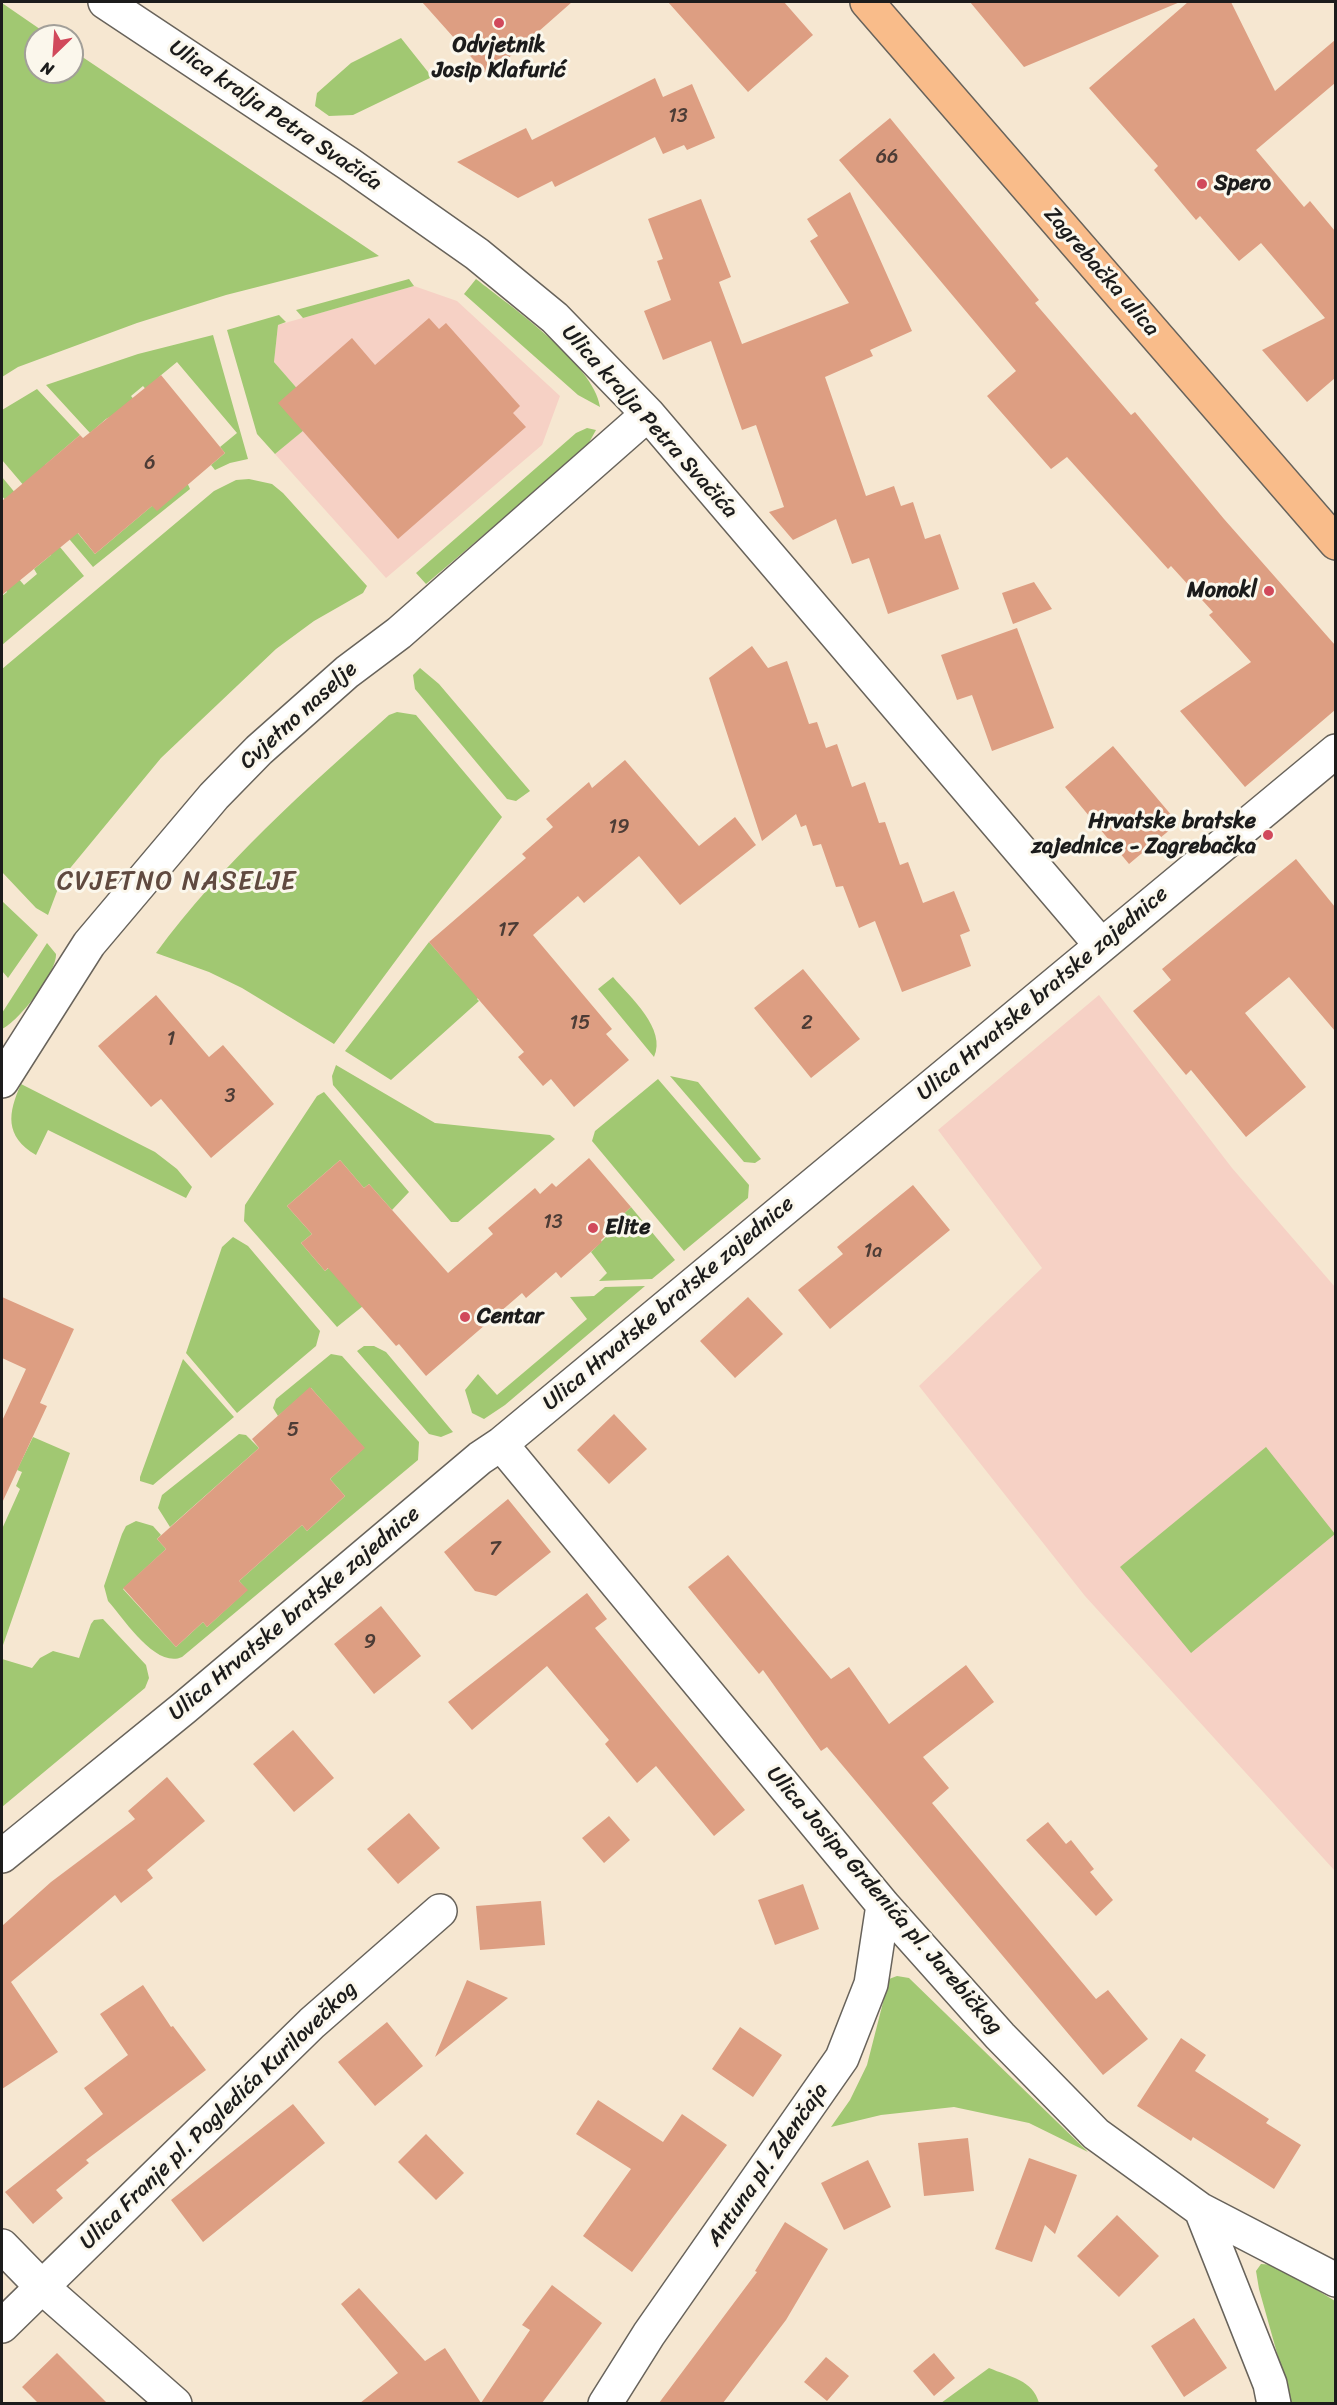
<!DOCTYPE html>
<html>
<head>
<meta charset="utf-8">
<style>
	body { margin:0 }
	#map { position:relative; width:1337px; height:2405px; overflow:hidden; background:#f6e7d1; font-family:Sriracha,sans-serif }
	canvas { display:block }
	.frame { position:absolute; inset:0; border:3px solid #1c1c1c; pointer-events:none }
	.north { position:absolute; left:24px; top:24px; width:60px; height:60px; box-sizing:border-box; background:#fbf7ec; border:2px solid #a29f99; border-radius:50%; rotate:205deg; font-size:16px; font-weight:700; line-height:24px; text-align:center; color:#1c1c1c }
	.north::after { content:''; display:block; margin:auto; width:21px; height:27px; background:#d1495b; clip-path:polygon(50% 0,100% 100%,50% 72%,0 100%) }
</style>
</head>
<body>
<div id="map">
<canvas width="1337" height="2405"></canvas>
<div class="frame"></div>
<div class="north">N</div>
</div>
<script>
const ctx = document.querySelector('canvas').getContext('2d');
ctx.lineJoin = 'round';
function fill(path, color) {
  ctx.fillStyle = color;
  ctx.fill(path, 'evenodd');
}
function trace(path, color, width, dash) {
  ctx.strokeStyle = color;
  ctx.lineWidth = width;
  ctx.lineCap = dash ? 'butt' : 'round';
  ctx.setLineDash(dash || []);
  ctx.stroke(path);
}
function write(font, color, halo, rows, align = 'center') {
  ctx.font = font + ' Sriracha,sans-serif';
  ctx.lineWidth = 6;
  ctx.setLineDash([]);
  ctx.textBaseline = 'middle';
  ctx.strokeStyle = halo;
  ctx.fillStyle = color;
  for (const [text, x, y, turn = 0] of rows) {
    ctx.save();
    ctx.translate(x, y);
    ctx.rotate((+turn || 0) * Math.PI / 180);
    ctx.textAlign = isNaN(turn) ? turn : align;
    if (halo) ctx.strokeText(text, 0, 0);
    ctx.fillText(text, 0, 0);
    ctx.restore();
  }
}
fill(new Path2D(`
	M 414,286 L 457,301 L 560,396 L 542,445 L 386,578 L 275,454 L 320,416 L 274,362 L 278,325 Z
	M 1099,995 L 1232,1168 L 1335,1287 L 1335,1871 L 1085,1596 L 919,1386 L 1042,1268 L 938,1130 Z`), '#f6d1c5');
fill(new Path2D(`
	M 2,3 L 50,36 L 36,36 L 36,72 L 72,72 L 72,50 L 379,256 L 226,295 L 137,323 L 18,367 L 2,377 Z
	M 401,38 L 432,77 L 353,115 L 329,116 L 315,106 L 317,93 L 351,63 Z
	M 409,279 L 414,286 L 303,318 L 296,310 Z
	M 476,279 C 510,306 594,364 600,407 L 578,395 L 464,294 Z
	M 279,315 L 286,322 L 278,325 L 274,362 L 321,416 L 275,454 L 257,434 L 227,330 Z
	M 213,335 L 248,459 L 230,463 L 215,470 L 211,465 L 225,453 L 220,447 L 237,433 L 177,362 L 160,376 L 149,393 L 143,386 L 131,396 L 137,403 L 106,419 L 90,433 L 46,385 L 138,354 Z
	M 37,389 L 80,435 L 45,465 L 66,519 L 95,554 L 185,478 L 190,489 L 93,567 L 2,460 L 2,410 Z
	M 587,428 L 596,430 L 586,448 L 426,584 L 416,573 L 576,433 Z
	M 2,477 L 84,576 L 2,645 L 2,596 L 7,592 L 5,589 L 18,578 L 24,585 L 37,574 L 34,569 L 51,555 L 2,496 Z
	M 249,479 L 272,484 L 283,493 L 367,586 L 363,593 L 314,621 L 276,649 L 161,758 L 62,878 L 48,915 L 36,908 L 2,872 L 2,669 L 214,491 L 236,480 Z
	M 420,668 L 439,684 L 530,791 L 516,801 L 507,799 L 415,689 L 413,675 Z
	M 397,712 L 416,715 L 502,817 L 334,1044 L 242,988 L 209,972 L 156,953 C 222,863 306,789 389,715 Z
	M 2,901 L 38,935 L 8,978 L 2,971 Z
	M 429,942 L 458,975 L 482,994 L 477,999 L 479,1001 L 391,1080 L 345,1051 Z
	M 47,943 L 56,954 C 57,973 18,1022 2,1029 L 2,1013 Z
	M 613,977 C 630,997 667,1029 654,1057 L 598,989 Z
	M 336,1065 L 435,1123 L 550,1135 L 555,1139 L 458,1222 L 451,1222 L 333,1085 L 332,1076 Z
	M 670,1076 L 698,1082 L 761,1159 L 755,1163 L 744,1162 Z
	M 658,1079 L 749,1185 L 748,1198 L 684,1251 L 592,1141 L 595,1131 Z
	M 21,1084 L 155,1152 L 177,1169 L 192,1187 L 186,1198 L 48,1130 L 36,1155 C 4,1136 8,1113 21,1084 Z
	M 324,1092 L 409,1192 L 392,1210 L 369,1184 L 364,1188 L 340,1160 L 287,1206 L 312,1234 L 301,1243 L 325,1271 L 331,1266 L 368,1302 L 337,1327 L 244,1221 L 245,1205 L 317,1096 Z
	M 631,1207 L 675,1260 L 652,1279 L 599,1281 L 607,1273 L 591,1252 L 613,1230 L 610,1226 Z
	M 233,1237 L 248,1246 L 320,1331 L 316,1346 L 237,1413 L 186,1353 L 222,1247 Z
	M 645,1286 L 505,1405 L 484,1419 L 472,1413 L 465,1390 L 478,1374 L 497,1395 L 587,1319 L 570,1297 L 594,1296 L 605,1287 Z
	M 364,1346 L 374,1346 L 386,1352 L 453,1432 L 441,1437 L 429,1434 L 357,1351 Z
	M 331,1354 L 342,1356 L 419,1442 L 418,1460 L 182,1657 C 156,1669 124,1619 108,1601 L 104,1586 L 122,1534 L 126,1526 L 136,1521 L 153,1526 L 161,1535 L 157,1539 L 166,1549 L 123,1589 L 176,1647 L 203,1622 L 207,1627 L 247,1590 L 239,1581 L 302,1525 L 307,1531 L 345,1496 L 330,1479 L 364,1448 L 311,1388 L 278,1416 L 273,1408 L 276,1399 Z
	M 183,1359 L 234,1417 L 153,1485 L 140,1481 L 140,1477 Z
	M 239,1434 L 246,1435 L 259,1448 L 170,1527 L 158,1508 L 162,1495 Z
	M 33,1437 L 70,1453 L 2,1648 L 2,1529 L 20,1489 L 16,1486 L 22,1472 L 17,1470 Z
	M 1266,1447 L 1335,1534 L 1191,1653 L 1120,1567 Z
	M 103,1619 L 146,1665 L 149,1678 L 145,1688 L 2,1807 L 2,1659 L 32,1668 L 40,1658 L 53,1651 L 79,1658 L 91,1624 L 94,1620 Z
	M 897,1976 L 909,1978 L 1088,2152 L 1029,2123 L 954,2107 L 881,2115 L 831,2127 L 850,2100 L 867,2065 L 889,1979 Z
	M 1261,2264 L 1276,2265 L 1335,2301 L 1335,2403 L 1291,2403 L 1259,2289 L 1256,2271 Z
	M 989,2368 C 1010,2377 1033,2380 1039,2403 L 941,2403 Z`), '#a1c872');
fill(new Path2D(`
	M 422,2 L 572,2 L 488,76 Z
	M 668,2 L 784,2 L 813,35 L 748,92 Z
	M 970,2 L 1180,2 L 1024,67 Z
	M 1188,2 L 1231,2 L 1275,91 L 1335,40 L 1335,83 L 1256,150 L 1304,207 L 1310,201 L 1335,231 L 1335,378 L 1307,402 L 1262,350 L 1325,318 L 1261,243 L 1239,261 L 1200,216 L 1196,220 L 1154,170 L 1158,166 L 1089,88 Z
	M 655,78 L 663,97 L 692,84 L 715,138 L 687,150 L 684,145 L 663,154 L 655,137 L 555,187 L 552,181 L 518,198 L 457,162 L 526,128 L 532,140 Z
	M 890,118 L 1039,300 L 1035,303 L 1131,415 L 1135,412 L 1224,519 L 1335,645 L 1335,710 L 1245,787 L 1180,711 L 1251,662 L 1209,615 L 1213,612 L 1171,566 L 1168,569 L 1067,457 L 1051,469 L 987,396 L 1016,371 L 839,160 Z
	M 850,192 L 912,331 L 870,350 L 873,356 L 825,377 L 866,496 L 894,486 L 901,506 L 913,502 L 925,539 L 940,534 L 959,589 L 888,614 L 869,558 L 852,564 L 836,519 L 793,540 L 769,512 L 784,507 L 756,425 L 742,430 L 711,341 L 663,360 L 644,311 L 671,300 L 657,261 L 663,259 L 648,219 L 701,199 L 731,277 L 719,282 L 742,344 L 849,303 L 810,241 L 818,236 L 807,219 Z
	M 429,318 L 439,329 L 446,323 L 520,406 L 513,413 L 526,427 L 398,539 L 278,403 L 352,338 L 375,365 Z
	M 161,375 L 225,453 L 157,511 L 152,506 L 95,554 L 78,533 L 2,595 L 2,501 L 80,435 L 83,438 Z
	M 1034,582 L 1052,609 L 1013,624 L 1002,593 Z
	M 1017,628 L 1054,728 L 992,751 L 972,695 L 957,700 L 941,655 Z
	M 752,646 L 768,668 L 787,661 L 809,724 L 817,722 L 826,748 L 837,744 L 852,787 L 865,782 L 879,823 L 885,822 L 900,865 L 908,862 L 923,903 L 954,891 L 970,931 L 960,935 L 971,966 L 902,992 L 875,921 L 859,928 L 843,886 L 836,887 L 821,844 L 813,846 L 806,825 L 801,827 L 796,814 L 762,841 L 709,678 Z
	M 1113,746 L 1178,823 L 1129,864 L 1065,787 Z
	M 625,760 L 699,846 L 735,817 L 756,845 L 680,905 L 639,856 L 584,903 L 578,896 L 533,935 L 612,1029 L 606,1034 L 629,1060 L 574,1107 L 551,1079 L 543,1086 L 518,1057 L 524,1052 L 429,942 L 526,858 L 522,854 L 553,827 L 546,819 L 589,782 L 592,788 Z
	M 1296,859 L 1335,907 L 1335,1031 L 1289,977 L 1245,1013 L 1306,1087 L 1246,1137 L 1191,1070 L 1186,1075 L 1133,1011 L 1171,980 L 1162,969 Z
	M 803,969 L 860,1039 L 811,1078 L 754,1008 Z
	M 156,995 L 209,1057 L 223,1045 L 274,1104 L 211,1158 L 161,1099 L 151,1107 L 98,1046 Z
	M 589,1158 L 631,1207 L 610,1226 L 613,1229 L 601,1240 L 602,1242 L 561,1278 L 556,1272 L 526,1298 L 522,1293 L 426,1376 L 399,1344 L 396,1346 L 328,1268 L 325,1271 L 301,1243 L 312,1234 L 287,1206 L 340,1160 L 364,1188 L 369,1184 L 448,1273 L 493,1234 L 488,1228 L 535,1188 L 540,1194 L 552,1183 L 556,1187 Z
	M 913,1185 L 950,1230 L 830,1329 L 798,1290 L 843,1254 L 837,1247 Z
	M 2,1297 L 74,1329 L 40,1403 L 47,1406 L 2,1503 L 2,1421 L 26,1369 L 2,1358 Z
	M 748,1297 L 783,1334 L 735,1378 L 700,1341 Z
	M 310,1387 L 365,1448 L 330,1479 L 345,1496 L 307,1531 L 302,1525 L 239,1581 L 248,1590 L 207,1627 L 203,1622 L 176,1647 L 123,1588 L 166,1549 L 157,1539 L 259,1448 L 252,1439 Z
	M 614,1414 L 647,1449 L 609,1484 L 577,1450 Z
	M 508,1499 L 551,1552 L 496,1596 L 475,1591 L 444,1552 Z
	M 728,1555 L 831,1679 L 849,1667 L 889,1724 L 966,1665 L 994,1702 L 923,1757 L 949,1788 L 932,1803 L 1096,1999 L 1108,1990 L 1148,2039 L 1103,2075 L 827,1747 L 821,1751 L 763,1670 L 759,1674 L 688,1587 Z
	M 587,1593 L 607,1619 L 595,1628 L 745,1810 L 714,1836 L 656,1766 L 637,1783 L 605,1744 L 609,1740 L 547,1666 L 472,1730 L 448,1702 Z
	M 381,1606 L 421,1656 L 374,1694 L 334,1644 Z
	M 293,1730 L 334,1778 L 294,1812 L 253,1764 Z
	M 167,1777 L 205,1821 L 147,1870 L 153,1878 L 121,1903 L 115,1895 L 11,1982 L 58,2052 L 2,2089 L 2,1926 L 51,1882 L 135,1819 L 128,1811 Z
	M 409,1813 L 440,1848 L 398,1884 L 367,1849 Z
	M 609,1816 L 630,1840 L 604,1863 L 582,1838 Z
	M 1048,1822 L 1066,1844 L 1071,1840 L 1094,1869 L 1090,1872 L 1113,1900 L 1096,1916 L 1026,1840 Z
	M 803,1884 L 819,1929 L 775,1945 L 758,1900 Z
	M 541,1901 L 545,1945 L 480,1950 L 476,1906 Z
	M 467,1980 L 508,1998 L 435,2057 Z
	M 143,1985 L 171,2027 L 173,2026 L 206,2070 L 86,2160 L 89,2163 L 56,2190 L 63,2198 L 33,2224 L 5,2192 L 103,2114 L 84,2088 L 128,2055 L 100,2014 Z
	M 387,2022 L 423,2066 L 375,2106 L 338,2062 Z
	M 740,2027 L 782,2055 L 753,2097 L 712,2069 Z
	M 1181,2038 L 1206,2055 L 1195,2071 L 1269,2119 L 1266,2123 L 1301,2145 L 1274,2189 L 1193,2137 L 1191,2141 L 1137,2106 Z
	M 598,2100 L 663,2142 L 682,2114 L 727,2145 L 632,2272 L 583,2236 L 631,2169 L 576,2134 Z
	M 293,2104 L 325,2143 L 203,2242 L 171,2200 Z
	M 426,2134 L 464,2173 L 436,2200 L 398,2162 Z
	M 968,2138 L 974,2191 L 924,2196 L 918,2143 Z
	M 1029,2158 L 1077,2175 L 1055,2234 L 1045,2225 L 1032,2262 L 995,2249 Z
	M 868,2160 L 891,2207 L 844,2230 L 821,2183 Z
	M 1117,2215 L 1159,2256 L 1119,2297 L 1077,2256 Z
	M 785,2222 L 828,2249 L 786,2320 L 723,2403 L 659,2403 L 757,2272 L 755,2271 Z
	M 552,2285 L 602,2323 L 542,2403 L 360,2403 L 398,2373 L 341,2304 L 359,2288 L 425,2361 L 445,2348 L 481,2403 L 530,2330 L 522,2325 Z
	M 1194,2318 L 1227,2368 L 1184,2397 L 1151,2346 Z
	M 57,2353 L 107,2403 L 38,2403 L 22,2387 Z
	M 934,2353 L 955,2378 L 934,2396 L 913,2371 Z
	M 826,2357 L 849,2376 L 827,2401 L 804,2382 Z`), '#dd9e82');
const minor = new Path2D(`
	M 105,2 L 349,164 L 477,254 L 555,318 L 648,414 L 1101,945
	M 2,1081 L 89,944 L 214,796 L 259,750 L 347,672 L 399,633 L 648,414
	M 501,1444 L 883,1905 L 1000,2036 L 1096,2134 L 1201,2210 L 1336,2280
	M 2,1856 L 184,1708 L 480,1458 L 501,1444 L 1336,751
	M 1201,2210 L 1270,2384 L 1274,2404
	M 2,2246 L 42,2287 L 175,2404
	M 2,2326 L 312,2023 L 440,1911
	M 605,2404 L 649,2334 L 842,2058 L 871,1984 L 883,1905`);
const major = new Path2D(`
	M 867,2 L 1336,543`);
trace(minor, '#68635b', 36);
trace(major, '#68635b', 36);
trace(minor, '#fff', 33);
trace(major, '#f9bc8a', 33);
for (const [x, y, r, color] of [
	[499,23,6,"#d1495b"],
	[1202,184,6,"#d1495b"],
	[1269,591,6,"#d1495b"],
	[1268,835,6,"#d1495b"],
	[593,1228,6,"#d1495b"],
	[465,1317,6,"#d1495b"]
]) {
  const dot = new Path2D();
  dot.arc(x, y, r, 0, 2 * Math.PI);
  ctx.fillStyle = color;
  ctx.fill(dot);
  trace(dot, '#fbf7ec', 2);
}
write('20px', '#4c3c36', null, [
	["13",678,117],
	["66",887,158],
	["6",150,464],
	["19",619,828],
	["17",508,931],
	["15",580,1024],
	["2",807,1024],
	["1",171,1040],
	["3",230,1097],
	["13",553,1223],
	["1a",873,1252],
	["5",293,1431],
	["7",495,1550],
	["9",370,1643]
]);
write('bold 22px', '#1c1c1c', '#fbf7ec', [
	["Odvjetnik",499,46,"center"],
	["Josip Klafurić",499,71,"center"],
	["Spero",1214,184],
	["Monokl",1257,591,"right"],
	["Hrvatske bratske",1256,822,"right"],
	["zajednice - Zagrebačka",1256,847,"right"],
	["Elite",605,1228],
	["Centar",477,1317]
], 'left');
write('22px', '#1c1c1c', '#fbf7ec', [
	["Ulica kralja Petra Svačića",275,116,34],
	["Zagrebačka ulica",1101,272,49],
	["Ulica kralja Petra Svačića",649,422,48],
	["Cvjetno naselje",299,716,-42],
	["Ulica Hrvatske bratske zajednice",1043,994,-40],
	["Ulica Hrvatske bratske zajednice",669,1304,-40],
	["Ulica Hrvatske bratske zajednice",295,1614,-40],
	["Ulica Josipa Grdenića pl. Jarebičkog",884,1901,49],
	["Ulica Franje pl. Pogledića Kurilovečkog",219,2116,-44],
	["Antuna pl. Zdenčaja",768,2165,-55]
]);
ctx.letterSpacing = '1.5px';
write('26px', '#604a40', '#fbf7ec', [
	["CVJETNO NASELJE",177,882]
]);
ctx.letterSpacing = '0px';
</script>
</body>
</html>
